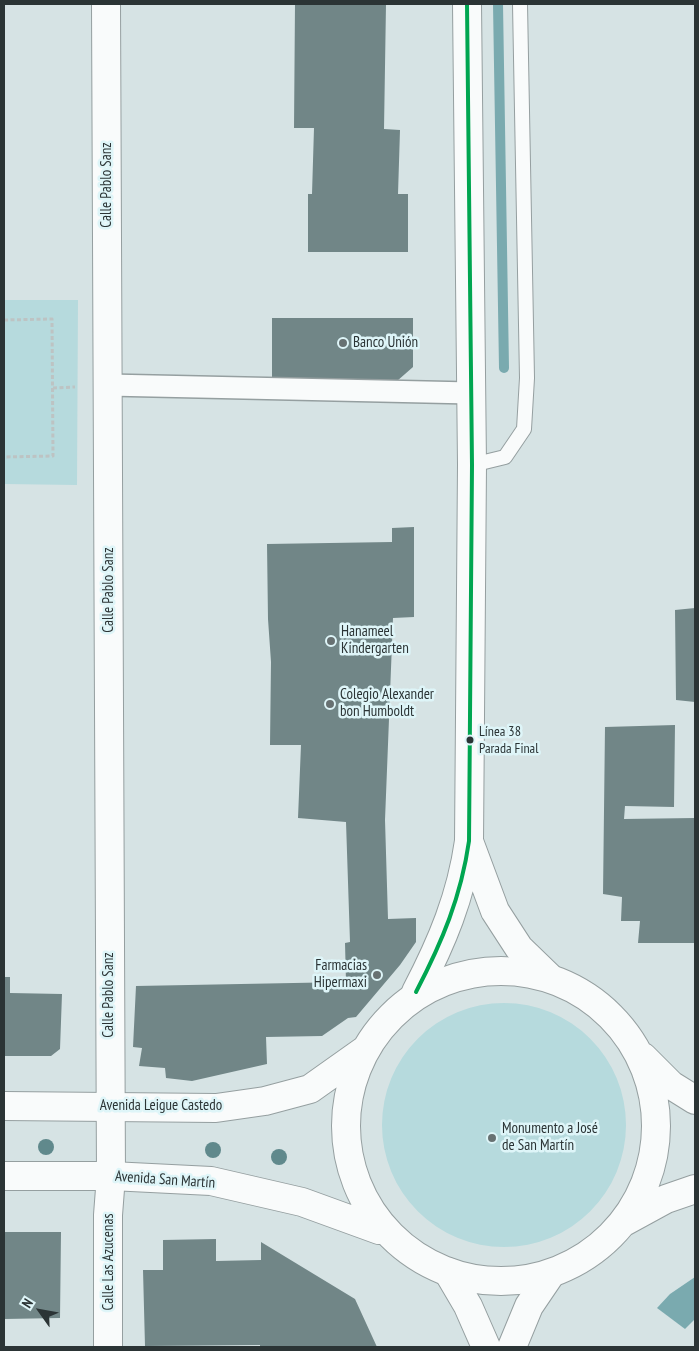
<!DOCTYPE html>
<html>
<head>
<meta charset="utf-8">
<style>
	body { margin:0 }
	#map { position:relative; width:699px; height:1351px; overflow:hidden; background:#d6e3e4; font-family:"PT Sans Narrow",sans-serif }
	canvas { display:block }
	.frame { position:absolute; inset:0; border:5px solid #2b3435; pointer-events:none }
	.north { position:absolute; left:15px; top:1286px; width:50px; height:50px; -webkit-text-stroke:4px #def5f8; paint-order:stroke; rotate:302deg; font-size:14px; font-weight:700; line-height:20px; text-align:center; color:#2b3435 }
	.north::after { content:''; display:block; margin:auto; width:18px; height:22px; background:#2b3435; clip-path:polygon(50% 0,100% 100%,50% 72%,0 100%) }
</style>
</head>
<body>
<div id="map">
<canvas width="699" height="1351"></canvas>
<div class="frame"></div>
<div class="north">N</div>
</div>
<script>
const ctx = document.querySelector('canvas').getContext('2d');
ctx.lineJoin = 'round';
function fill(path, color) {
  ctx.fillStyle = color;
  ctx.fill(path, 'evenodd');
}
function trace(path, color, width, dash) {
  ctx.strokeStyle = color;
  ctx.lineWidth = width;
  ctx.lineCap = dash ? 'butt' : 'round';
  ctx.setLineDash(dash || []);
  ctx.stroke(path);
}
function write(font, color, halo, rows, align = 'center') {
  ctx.font = font + ' "PT Sans Narrow",sans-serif';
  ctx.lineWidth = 5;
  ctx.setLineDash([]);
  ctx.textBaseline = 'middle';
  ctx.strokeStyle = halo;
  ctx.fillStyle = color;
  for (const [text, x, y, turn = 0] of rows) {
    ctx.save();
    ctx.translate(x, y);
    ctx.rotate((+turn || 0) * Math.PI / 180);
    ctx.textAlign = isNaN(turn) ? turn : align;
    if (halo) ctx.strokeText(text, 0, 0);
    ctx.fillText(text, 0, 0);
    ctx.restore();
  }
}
fill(new Path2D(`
	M 4,300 L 78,300 L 77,485 L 4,484 Z
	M382 1125a122 122 0 1 1 244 0a122 122 0 1 1-244 0Z`), '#b6dadd');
fill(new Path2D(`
	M 695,1277 L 695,1319 L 685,1329 L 657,1308 L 670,1294 Z`), '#7aaaaf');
trace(new Path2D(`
	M 498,4 L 504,368`), '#7aaaaf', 10);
fill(new Path2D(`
	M 295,4 L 386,4 L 384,129 L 400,130 L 398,194 L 408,194 L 408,252 L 308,252 L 308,194 L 312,194 L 314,128 L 294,128 Z
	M 272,318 L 413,318 L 413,367 L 397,381 L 272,380 Z
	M 414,527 L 414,617 L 393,618 L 385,820 L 388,919 L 416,918 L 416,942 L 400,965 L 356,1017 L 348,1018 L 322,1036 L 266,1037 L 267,1064 L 192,1081 L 166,1078 L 165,1068 L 139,1066 L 142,1048 L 133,1047 L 136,986 L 346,982 L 345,943 L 350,942 L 346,822 L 298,818 L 301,745 L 270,745 L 271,662 L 268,619 L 267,544 L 392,542 L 392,528 Z
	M 695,608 L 695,702 L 676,700 L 675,610 Z
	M 675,725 L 674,807 L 625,806 L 624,819 L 695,818 L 695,943 L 638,943 L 640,921 L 621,921 L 622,897 L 603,894 L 605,727 Z
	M 4,977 L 10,977 L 10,993 L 62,994 L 60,1049 L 51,1056 L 4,1056 Z
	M 4,1232 L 61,1232 L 60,1318 L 4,1319 Z
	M 216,1239 L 216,1261 L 261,1260 L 261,1242 L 355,1299 L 377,1347 L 260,1347 L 260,1345 L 145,1346 L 143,1270 L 163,1270 L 163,1240 Z`), '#718687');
const service = new Path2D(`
	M 472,465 L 505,457 L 524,429 L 527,378 L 520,4`);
const pedestrian = new Path2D(`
	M 108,385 L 471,393`);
const minor = new Path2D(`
	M 106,4 L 111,1176 L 108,1215 L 108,1347`);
const tertiary = new Path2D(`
	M 470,844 L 495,911 L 519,948 L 549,977
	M 416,992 C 442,942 461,897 469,841 L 472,465 L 467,4
	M 448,1272 L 468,1306 L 486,1347
	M 512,1347 L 529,1306 L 550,1275`);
const secondary = new Path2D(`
	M346 1126a155 155 0 1 1 310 0a155 155 0 1 1-310 0Z
	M 643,1057 L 671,1085 L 695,1100
	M 4,1106 L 216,1108 L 265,1101 L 310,1089 L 365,1050
	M 4,1176 L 111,1176 L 211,1181 L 302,1202 L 379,1230
	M 622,1223 L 666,1199 L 695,1189`);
trace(service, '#959fa0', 16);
trace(pedestrian, '#959fa0', 24);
trace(minor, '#959fa0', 30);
trace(tertiary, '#959fa0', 30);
trace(secondary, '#959fa0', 30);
trace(new Path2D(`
	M 4,320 L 52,319 L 53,456 L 4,457
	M 53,388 L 75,387`), '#bdc3c3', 3, [4, 2.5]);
trace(service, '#f9fbfb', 14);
trace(pedestrian, '#f9fbfb', 21);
trace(minor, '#f9fbfb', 28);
trace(tertiary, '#f9fbfb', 28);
trace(secondary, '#f9fbfb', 28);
trace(new Path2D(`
	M 416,992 C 442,942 461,897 469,841 L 472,465 L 467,4`), '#00a651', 4);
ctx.fillStyle = '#60898c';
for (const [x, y] of [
	[46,1147],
	[213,1150],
	[279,1157]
]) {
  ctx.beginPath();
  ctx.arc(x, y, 8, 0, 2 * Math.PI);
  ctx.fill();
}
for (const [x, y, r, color] of [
	[343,343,5,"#677172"],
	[331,641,5,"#677172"],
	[330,704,5,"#677172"],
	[470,740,4.5,"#2b3435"],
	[377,975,5,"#677172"],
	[492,1138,5,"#677172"]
]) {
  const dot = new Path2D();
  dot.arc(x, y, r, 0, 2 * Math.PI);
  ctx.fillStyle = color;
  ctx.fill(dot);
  trace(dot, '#def5f8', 2);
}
write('14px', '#2b3435', '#def5f8', [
	["Línea 38",479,732],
	["Parada Final",479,749]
], 'left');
write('15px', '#2b3435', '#def5f8', [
	["Calle Pablo Sanz",107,185,-90],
	["Calle Pablo Sanz",109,590,-90],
	["Calle Pablo Sanz",109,995,-90],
	["Avenida Leigue Castedo",161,1106],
	["Avenida San Martín",165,1180,4],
	["Calle Las Azucenas",109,1262,-90]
]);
write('15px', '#2b3435', '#def5f8', [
	["Banco Unión",353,343],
	["Hanameel",341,632],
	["Kindergarten",341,649],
	["Colegio Alexander",340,695],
	["bon Humboldt",340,712],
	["Farmacias",367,966,"right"],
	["Hipermaxi",367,983,"right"],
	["Monumento a José",502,1129],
	["de San Martín",502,1146]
], 'left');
</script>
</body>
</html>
